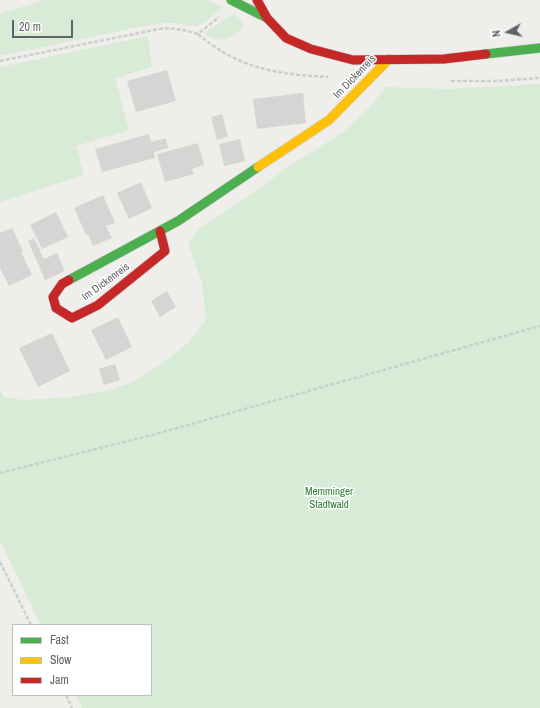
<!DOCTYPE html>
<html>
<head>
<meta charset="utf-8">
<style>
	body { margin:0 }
	#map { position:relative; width:540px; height:708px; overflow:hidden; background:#efeeea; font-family:"Archivo Narrow",sans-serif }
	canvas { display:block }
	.legend { position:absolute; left:12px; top:624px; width:140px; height:72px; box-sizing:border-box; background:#fff; border:1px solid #bfc1c3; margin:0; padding:5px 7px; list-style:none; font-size:12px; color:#5f6368 }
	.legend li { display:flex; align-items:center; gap:8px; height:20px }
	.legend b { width:20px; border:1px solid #bfc1c3 }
	.north { position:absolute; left:488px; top:12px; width:40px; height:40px; -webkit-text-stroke:3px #fff; paint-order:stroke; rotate:262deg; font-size:11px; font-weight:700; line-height:16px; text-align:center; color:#5f6368 }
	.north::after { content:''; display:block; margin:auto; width:14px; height:18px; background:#5f6368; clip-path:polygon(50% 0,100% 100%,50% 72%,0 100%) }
	.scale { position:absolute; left:12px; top:20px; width:61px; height:18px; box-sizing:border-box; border:2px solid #5f6368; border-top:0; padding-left:5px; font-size:12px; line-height:14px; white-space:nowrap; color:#5f6368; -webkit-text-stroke:3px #fff; paint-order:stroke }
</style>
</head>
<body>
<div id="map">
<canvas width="540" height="708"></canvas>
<ul class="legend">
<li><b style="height:5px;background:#4caf50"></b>Fast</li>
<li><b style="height:5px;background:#ffc107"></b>Slow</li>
<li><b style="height:5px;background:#c62828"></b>Jam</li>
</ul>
<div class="north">N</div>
<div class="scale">20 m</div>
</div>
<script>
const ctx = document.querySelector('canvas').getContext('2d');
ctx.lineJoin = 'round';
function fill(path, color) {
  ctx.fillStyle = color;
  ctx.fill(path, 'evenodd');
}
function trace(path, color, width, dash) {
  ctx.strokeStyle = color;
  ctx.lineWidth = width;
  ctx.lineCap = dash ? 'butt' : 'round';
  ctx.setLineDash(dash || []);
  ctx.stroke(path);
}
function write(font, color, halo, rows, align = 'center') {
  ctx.font = font + ' "Archivo Narrow",sans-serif';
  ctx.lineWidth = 3;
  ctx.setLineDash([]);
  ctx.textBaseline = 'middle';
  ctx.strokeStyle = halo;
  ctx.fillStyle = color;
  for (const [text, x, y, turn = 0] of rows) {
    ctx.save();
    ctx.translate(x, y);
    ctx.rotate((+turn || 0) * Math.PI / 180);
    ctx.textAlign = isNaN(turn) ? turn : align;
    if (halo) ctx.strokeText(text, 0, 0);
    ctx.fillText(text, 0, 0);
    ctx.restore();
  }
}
fill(new Path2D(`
	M 44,0 L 207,0 L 223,7 L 208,20 L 198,26 L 191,26 L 177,23 L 165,23 L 139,27 L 0,56 L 0,14 Z
	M 233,14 L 241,19 L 244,25 C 234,39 221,44 205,35 L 207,31 Z
	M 148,36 L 152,67 L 115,78 L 129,130 L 76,146 L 84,175 L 0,202 L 0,67 Z
	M 540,84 L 540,708 L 82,708 L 76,695 L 151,695 L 151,625 L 41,625 L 0,541 L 0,389 L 4,397 L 23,400 L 68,397 L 104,391 L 131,383 L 160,365 L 189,342 L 206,320 L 202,283 L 188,244 L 199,229 L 257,190 L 285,169 L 345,131 L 371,106 L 385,87 L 447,89 Z`), '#d8ebd6');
fill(new Path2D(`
	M 167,70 L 176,101 L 136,112 L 127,81 Z
	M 303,93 L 306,123 L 257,129 L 253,99 Z
	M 222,114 L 228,137 L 217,140 L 211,117 Z
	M 149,134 L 151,142 L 166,138 L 168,148 L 154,152 L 155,158 L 102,172 L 95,149 Z
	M 240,139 L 245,161 L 224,166 L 219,144 Z
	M 198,143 L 204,165 L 192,169 L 194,174 L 165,182 L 157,154 Z
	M 141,182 L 152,208 L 129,219 L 117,193 Z
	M 103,195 L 115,223 L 106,226 L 112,238 L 93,246 L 88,234 L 86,235 L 74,208 Z
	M 56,212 L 68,237 L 42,249 L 30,225 Z
	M 12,228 L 23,251 L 21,252 L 32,275 L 9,286 L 0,268 L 0,233 Z
	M 34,238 L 44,259 L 57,253 L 65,271 L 45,280 L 28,241 Z
	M 167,291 L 176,307 L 160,317 L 151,301 Z
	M 118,317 L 132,347 L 106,360 L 91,330 Z
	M 52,333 L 70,371 L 38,387 L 19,348 Z
	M 115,364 L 120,380 L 104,385 L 99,369 Z`), '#d6d5d3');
const fast = new Path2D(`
	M 231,0 L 267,18
	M 486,54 L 540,48
	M 69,280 L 178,221 L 258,167`);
const slow = new Path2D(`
	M 258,167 L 329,120 L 389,59`);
const jam = new Path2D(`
	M 257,0 L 267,18 L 286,38 L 311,49 L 353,60 L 444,59 L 486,54
	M 69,280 L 62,284 L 53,297 L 56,308 L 72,318 L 98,305 L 165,251 L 160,231`);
trace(fast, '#cacacb', 10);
trace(slow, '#cacacb', 10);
trace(jam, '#cacacb', 10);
trace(new Path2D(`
	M 198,34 C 239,69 276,74 328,77
	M 0,61 L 159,29 C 173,27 184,30 198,34 L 219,17
	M 451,81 L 496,81 L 540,78
	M 0,473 L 152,435 L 540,326
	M 0,562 L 31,625
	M 66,695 L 72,708`), '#cacfcc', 2.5, [4, 2]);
trace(fast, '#4caf50', 9);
trace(slow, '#ffc107', 9);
trace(jam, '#c62828', 9);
write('11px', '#5f6368', '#fff', [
	["Im Dickenreis",355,77,-46],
	["Im Dickenreis",106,282,-36]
]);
write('11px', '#348238', '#fff', [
	["Memminger",329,492],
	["Stadtwald",329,505]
]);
</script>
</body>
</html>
